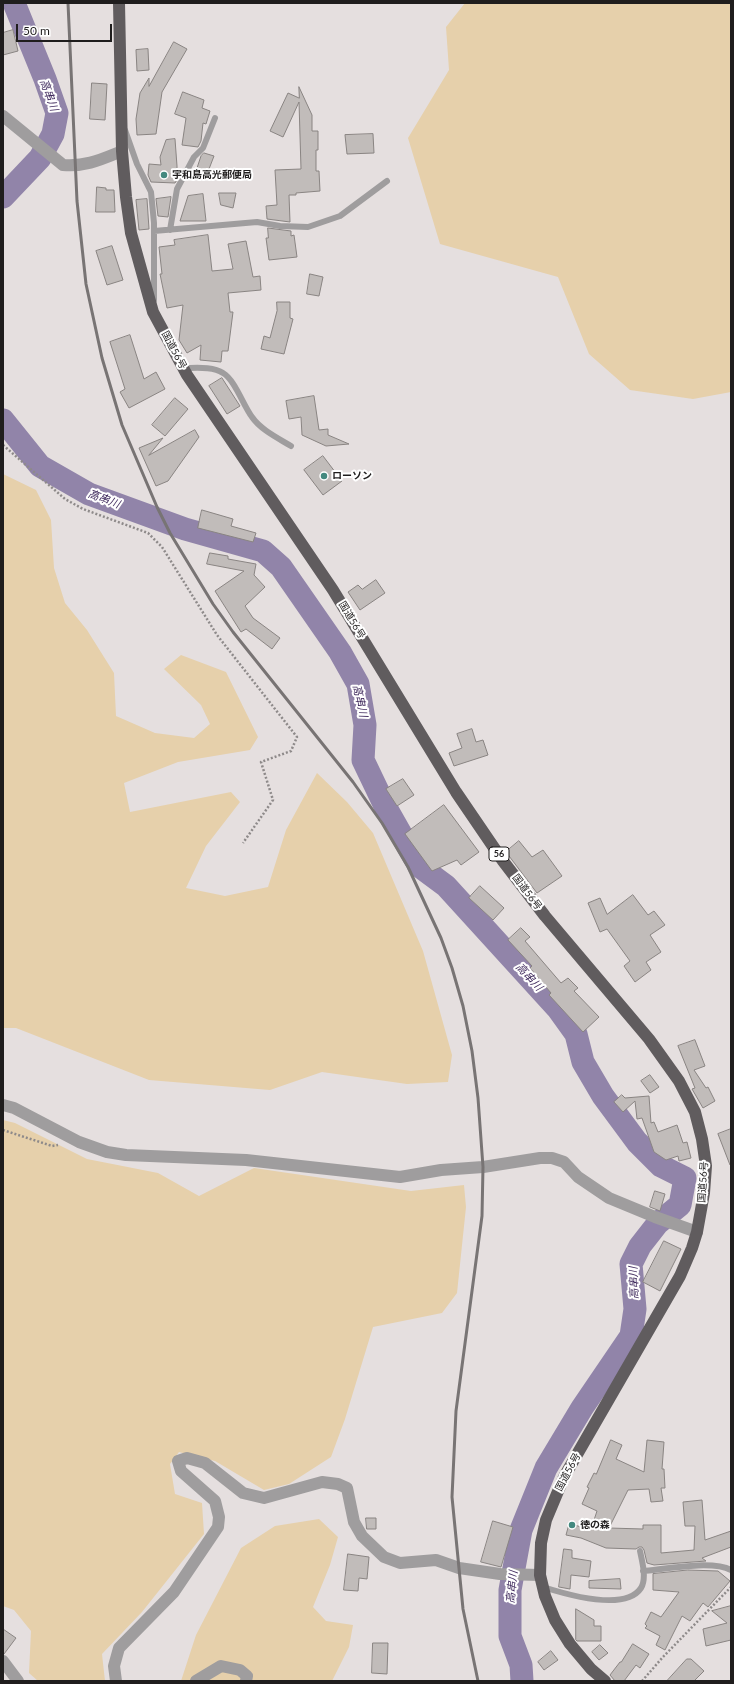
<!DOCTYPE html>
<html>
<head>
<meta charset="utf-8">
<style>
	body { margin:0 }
	#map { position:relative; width:734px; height:1684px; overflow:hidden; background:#e5dfdf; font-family:Lato,sans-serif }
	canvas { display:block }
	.frame { position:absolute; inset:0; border:4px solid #1f1d1d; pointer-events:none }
	.scale { position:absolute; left:16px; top:24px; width:96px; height:18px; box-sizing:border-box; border:2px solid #1f1d1d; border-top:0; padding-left:5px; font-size:12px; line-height:14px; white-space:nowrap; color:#1f1d1d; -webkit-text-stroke:3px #fff; paint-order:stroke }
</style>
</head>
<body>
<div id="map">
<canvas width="734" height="1684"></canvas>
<div class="frame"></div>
<div class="scale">50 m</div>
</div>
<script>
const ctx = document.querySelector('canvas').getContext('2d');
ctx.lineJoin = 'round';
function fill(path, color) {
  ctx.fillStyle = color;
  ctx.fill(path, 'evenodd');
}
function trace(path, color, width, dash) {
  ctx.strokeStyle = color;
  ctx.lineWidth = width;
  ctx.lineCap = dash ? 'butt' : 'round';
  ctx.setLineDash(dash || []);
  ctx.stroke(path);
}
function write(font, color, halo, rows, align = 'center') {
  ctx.font = font + ' Lato,"Noto Sans JP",sans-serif';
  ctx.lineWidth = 4;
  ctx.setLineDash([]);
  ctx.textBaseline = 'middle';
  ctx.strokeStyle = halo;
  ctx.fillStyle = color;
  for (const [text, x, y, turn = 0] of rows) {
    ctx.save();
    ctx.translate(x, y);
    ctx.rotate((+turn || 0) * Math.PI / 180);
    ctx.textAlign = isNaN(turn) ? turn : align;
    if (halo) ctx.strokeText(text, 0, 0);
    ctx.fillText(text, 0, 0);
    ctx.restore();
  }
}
fill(new Path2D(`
	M 465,3 L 731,3 L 731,392 L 693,399 L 630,390 L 589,354 L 558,277 L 440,244 L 408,138 L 449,70 L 446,27 Z
	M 3,474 L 36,490 L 51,520 L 54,568 L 65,603 L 87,630 L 114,673 L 116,716 L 155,733 L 194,738 L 210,724 L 201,705 L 164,669 L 181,655 L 226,672 L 258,737 L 250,750 L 178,762 L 124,783 L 130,812 L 231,792 L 240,802 L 206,846 L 186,888 L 225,896 L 268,887 L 286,830 L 317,773 L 347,802 L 373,833 L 423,951 L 452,1055 L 448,1082 L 407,1084 L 322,1072 L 270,1090 L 149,1080 L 16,1028 L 3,1028 Z
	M 3,1120 L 15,1123 L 87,1159 L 158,1173 L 199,1196 L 254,1168 L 411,1191 L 464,1185 L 466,1207 L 457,1293 L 442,1313 L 373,1327 L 345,1419 L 331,1457 L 289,1484 L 264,1490 L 215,1461 L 179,1452 L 170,1464 L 175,1494 L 202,1503 L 204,1534 L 142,1612 L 102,1654 L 105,1681 L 38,1681 L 29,1673 L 31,1631 L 14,1610 L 3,1606 Z
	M 319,1519 L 338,1537 L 330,1565 L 313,1607 L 326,1621 L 353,1625 L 349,1647 L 332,1681 L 181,1681 L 196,1635 L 241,1548 L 275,1526 Z`), '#e6d0ab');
trace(new Path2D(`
	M 3,197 L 40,158 L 53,134 L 57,113 L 45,79 L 14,3
	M 3,420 L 40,466 L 89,494 L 185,529 L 263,551 L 281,567 L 340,652 L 358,684 L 365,725 L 363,760 L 385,806 L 419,866 L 446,886 L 558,1009 L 576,1034 L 583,1062 L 603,1096 L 637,1142 L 661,1166 L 685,1178 L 680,1205 L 658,1223 L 640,1246 L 631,1264 L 635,1309 L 631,1336 L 582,1408 L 546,1468 L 521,1530 L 510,1590 L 510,1636 L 521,1665 L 522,1681`), '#9184a9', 23);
const building = new Path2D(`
	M 13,30 L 18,51 L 3,55 L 3,33 Z
	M 174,42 L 187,49 L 162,92 L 156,134 L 137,135 L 136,119 L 140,93 L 149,78 L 149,86 Z
	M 148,49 L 149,70 L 137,71 L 136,50 Z
	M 92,83 L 107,84 L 105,120 L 90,119 Z
	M 299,87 L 312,115 L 312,131 L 318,131 L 318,150 L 316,150 L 316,171 L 319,171 L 320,191 L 296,193 L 296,195 L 289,195 L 290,222 L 267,219 L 266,206 L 277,205 L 275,170 L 301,169 L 299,102 L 283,137 L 270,131 L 288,93 L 299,98 Z
	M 183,92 L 204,100 L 202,108 L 210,111 L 206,124 L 203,123 L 201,141 L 198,147 L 182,145 L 186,118 L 175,114 Z
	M 373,134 L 374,153 L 347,154 L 345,135 Z
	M 175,139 L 177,166 L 177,180 L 175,183 L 151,182 L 148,175 L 149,164 L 161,165 L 160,157 L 166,140 Z
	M 204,153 L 214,156 L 209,169 L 196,171 L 201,156 Z
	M 97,187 L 106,188 L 106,190 L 114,190 L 115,212 L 96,212 Z
	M 219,193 L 236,193 L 233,208 L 221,205 Z
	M 203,194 L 206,221 L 180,221 L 188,196 Z
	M 171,197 L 168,217 L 158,216 L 156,199 Z
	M 147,199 L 149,229 L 139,230 L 136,200 Z
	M 268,228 L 291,231 L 291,236 L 294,235 L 297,257 L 269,260 L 266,238 L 268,238 Z
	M 208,235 L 212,271 L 233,269 L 228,244 L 246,241 L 253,277 L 260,276 L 261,290 L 228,293 L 230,312 L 233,312 L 228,351 L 222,351 L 221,362 L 200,360 L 201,345 L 187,353 L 179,340 L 183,305 L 167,308 L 160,274 L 162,274 L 159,247 L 175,245 L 174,240 Z
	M 112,246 L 123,280 L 107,285 L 96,251 Z
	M 310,274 L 323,277 L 319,296 L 307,294 Z
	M 277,302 L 290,302 L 290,318 L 293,319 L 284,354 L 261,349 L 264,336 L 270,338 L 277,311 Z
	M 130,335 L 144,379 L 156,372 L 165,389 L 129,408 L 120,392 L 125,389 L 110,342 Z
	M 222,378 L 240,406 L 227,414 L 209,386 Z
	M 314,396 L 319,430 L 328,429 L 328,435 L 349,444 L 326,446 L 302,435 L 301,417 L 289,419 L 286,401 Z
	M 175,398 L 188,409 L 165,436 L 152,425 Z
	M 195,430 L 199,437 L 168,481 L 156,486 L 139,448 L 163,438 L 149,455 Z
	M 323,456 L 342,481 L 323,495 L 304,470 Z
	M 202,510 L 233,519 L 231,526 L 256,533 L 253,542 L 198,528 Z
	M 210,553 L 228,556 L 228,559 L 256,564 L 254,575 L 265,587 L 245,606 L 253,618 L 280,638 L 272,649 L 246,629 L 241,632 L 215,591 L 244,571 L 207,564 Z
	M 376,580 L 385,593 L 360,610 L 348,592 L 358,585 L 362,589 Z
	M 472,729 L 476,742 L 483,740 L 488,755 L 454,766 L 449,753 L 462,748 L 457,734 Z
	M 403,779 L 414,795 L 397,806 L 386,789 Z
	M 444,805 L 479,852 L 461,865 L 457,860 L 432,871 L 405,834 Z
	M 519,841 L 532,857 L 543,850 L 562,876 L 537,893 L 506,852 Z
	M 480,886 L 504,908 L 493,920 L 469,898 Z
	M 633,895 L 648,915 L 654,911 L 665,925 L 650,935 L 661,952 L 646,962 L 651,970 L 635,982 L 624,966 L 630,961 L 607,929 L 600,932 L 588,903 L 600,898 L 607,914 Z
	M 521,928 L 530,937 L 525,941 L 561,983 L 568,978 L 578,988 L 574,991 L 599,1017 L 583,1032 L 549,995 L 551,993 L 530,968 L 532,966 L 508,940 Z
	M 695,1040 L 705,1066 L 694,1070 L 706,1088 L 708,1087 L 715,1101 L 703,1108 L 692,1089 L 695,1088 L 678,1046 Z
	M 650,1075 L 659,1087 L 650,1093 L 641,1081 Z
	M 622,1095 L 625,1098 L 649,1096 L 651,1123 L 654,1122 L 658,1132 L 677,1125 L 683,1143 L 687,1142 L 691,1158 L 679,1161 L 678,1156 L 666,1160 L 654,1152 L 642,1118 L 637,1119 L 635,1101 L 623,1112 L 614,1102 Z
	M 731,1129 L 731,1165 L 730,1165 L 718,1134 Z
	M 655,1191 L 665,1194 L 660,1211 L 650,1207 Z
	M 664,1241 L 681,1249 L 660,1291 L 643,1282 Z
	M 611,1440 L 622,1445 L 616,1459 L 644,1472 L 647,1440 L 664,1442 L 662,1469 L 664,1469 L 665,1488 L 661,1488 L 663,1501 L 651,1502 L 649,1489 L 628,1490 L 609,1528 L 643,1529 L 643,1525 L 661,1525 L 661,1553 L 694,1550 L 695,1526 L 685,1526 L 683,1502 L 702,1500 L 705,1540 L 731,1531 L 731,1547 L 702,1558 L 706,1561 L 654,1565 L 647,1563 L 644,1550 L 642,1547 L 639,1547 L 636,1549 L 606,1548 L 581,1538 L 566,1535 L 569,1524 L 591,1529 L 597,1511 L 582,1504 L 589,1488 L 587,1487 L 594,1473 L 596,1474 Z
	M 366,1518 L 376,1518 L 376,1529 L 367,1529 Z
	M 493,1521 L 513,1527 L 501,1567 L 481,1562 Z
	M 564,1549 L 572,1550 L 572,1558 L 591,1561 L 589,1577 L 571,1575 L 570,1589 L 559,1587 Z
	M 348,1554 L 369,1557 L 367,1579 L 359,1578 L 358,1591 L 344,1590 Z
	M 688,1570 L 718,1571 L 730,1581 L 708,1607 L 703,1603 L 690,1621 L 682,1616 L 665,1650 L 656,1645 L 660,1636 L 645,1628 L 647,1626 L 645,1624 L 651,1612 L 661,1617 L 679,1592 L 653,1590 L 653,1574 Z
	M 620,1579 L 621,1589 L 589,1588 L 589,1581 Z
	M 731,1606 L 731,1640 L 706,1646 L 703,1629 L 727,1623 L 712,1611 Z
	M 576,1609 L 594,1620 L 594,1626 L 601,1626 L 601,1641 L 577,1641 L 576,1640 Z
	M 3,1629 L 16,1638 L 4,1654 L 3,1654 Z
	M 373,1643 L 388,1643 L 387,1674 L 372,1673 Z
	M 633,1644 L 649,1654 L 640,1668 L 636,1665 L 624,1681 L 615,1681 L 610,1675 L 620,1662 L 621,1662 Z
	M 600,1645 L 608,1653 L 599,1660 L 592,1652 Z
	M 551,1651 L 558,1660 L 544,1670 L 538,1662 Z
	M 687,1659 L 691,1659 L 704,1671 L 694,1681 L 667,1681 Z`);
fill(building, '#c1bcba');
trace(building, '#898482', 1);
trace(new Path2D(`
	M 3,445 L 65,499 L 83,509 L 148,533 L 162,547 L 217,635 L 297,737 L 291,751 L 261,762 L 273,800 L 243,843
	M 3,1130 L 52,1146 L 58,1145
	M 642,1681 L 663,1657 L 731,1587`), '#8e8a8a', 2.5, [2, 2]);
trace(new Path2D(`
	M 125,130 L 137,164 L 151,192 L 154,223 L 154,300
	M 170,230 L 177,189 L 194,157 L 203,148 L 215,118
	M 154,231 L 257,222 L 280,226 L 308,227 L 340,216 L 387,181
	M 183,368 C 195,368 213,366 223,373 C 235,380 243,405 252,417 C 261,430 278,438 291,446
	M 643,1571 C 665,1569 712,1560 731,1570
	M 543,1587 C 565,1594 625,1612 641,1588 C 647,1578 642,1561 640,1551`), '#9f9d9e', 6);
trace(new Path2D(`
	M 3,116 L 63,165 C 86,167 102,159 122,151
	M 3,1105 L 14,1108 L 79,1142 L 107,1152 L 126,1155 L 246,1160 L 400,1177 L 441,1170 L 483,1167 L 540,1158 L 552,1158 L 564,1162 L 578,1177 L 609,1198 L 655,1217 L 697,1232
	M 3,1661 L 18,1681
	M 116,1681 L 114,1666 L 119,1648 L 174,1592 L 218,1527 L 219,1517 L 215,1501 L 181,1471 L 178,1461 L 187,1458 L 205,1463 L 243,1493 L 264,1498 L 322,1482 L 338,1484 L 347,1488 L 354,1522 L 362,1536 L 384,1557 L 400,1563 L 436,1560 L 459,1568 L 500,1574 L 540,1575
	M 196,1681 L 221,1666 L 240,1670 L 247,1676 L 246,1681`), '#9f9d9e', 12);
trace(new Path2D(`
	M 119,3 L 122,151 L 126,197 L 131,233 L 153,312 L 187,375 L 333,590 L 456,792 L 503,861 L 545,916 L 649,1039 L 679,1081 L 695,1112 L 702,1139 L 706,1166 L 704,1193 L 697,1232 L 692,1248 L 680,1276 L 564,1477 L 546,1520 L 541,1543 L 540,1575 L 545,1596 L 555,1620 L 570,1644 L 591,1669 L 605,1681`), '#605c5e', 12);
trace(new Path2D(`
	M 68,3 L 77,201 L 86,284 L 102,358 L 122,425 L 157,507 L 170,533 L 213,604 L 233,632 L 353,782 L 382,823 L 408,867 L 441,938 L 452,968 L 463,1006 L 472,1051 L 478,1098 L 483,1167 L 482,1216 L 456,1411 L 452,1497 L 463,1609 L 478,1681`), '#787474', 3);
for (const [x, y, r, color] of [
	[164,175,4,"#43897f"],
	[324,476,4,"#43897f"],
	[572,1525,4,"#43897f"]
]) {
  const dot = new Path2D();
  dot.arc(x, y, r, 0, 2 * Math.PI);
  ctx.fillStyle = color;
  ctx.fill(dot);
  trace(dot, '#fff', 1.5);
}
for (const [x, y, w] of [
	[499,854,20]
]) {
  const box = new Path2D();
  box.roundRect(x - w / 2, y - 7, w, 14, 3);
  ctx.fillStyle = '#fff';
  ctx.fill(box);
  trace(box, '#1f1d1d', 1);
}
write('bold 9px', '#1f1d1d', null, [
	["56",499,854]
]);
write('bold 10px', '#1f1d1d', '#fff', [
	["宇和島高光郵便局",172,175],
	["ローソン",332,476],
	["徳の森",580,1525]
], 'left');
write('10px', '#1f1d1d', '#fff', [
	["国道56号",174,350,62],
	["国道56号",352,620,59],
	["国道56号",527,892,53],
	["国道56号",703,1182,-86],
	["国道56号",568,1472,-62]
]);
write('italic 11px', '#422d5f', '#fff', [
	["高串川",49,95,70],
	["高串川",104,499,21],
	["高串川",360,701,78],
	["高串川",529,977,47],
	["高串川",634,1283,-92],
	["高串川",512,1587,-84]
]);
</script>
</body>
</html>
